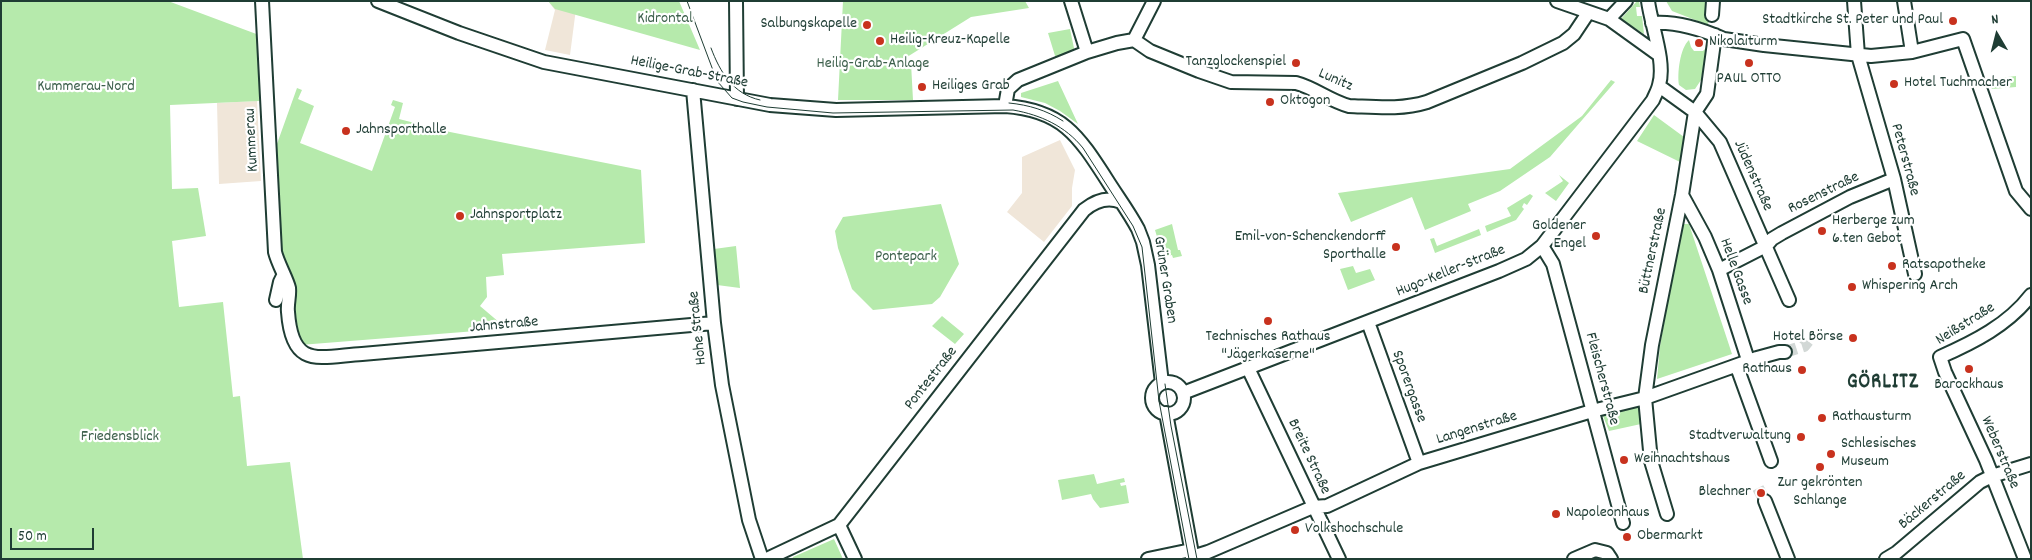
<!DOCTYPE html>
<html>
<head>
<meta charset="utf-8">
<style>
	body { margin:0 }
	#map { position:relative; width:2032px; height:560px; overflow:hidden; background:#fff; font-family:Dekko,sans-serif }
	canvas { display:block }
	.frame { position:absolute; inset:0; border:2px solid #1f3d34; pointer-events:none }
	.north { position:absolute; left:1972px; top:10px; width:50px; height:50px; -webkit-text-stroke:4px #fff; paint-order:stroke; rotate:352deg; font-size:14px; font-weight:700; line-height:20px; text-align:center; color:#1f3d34 }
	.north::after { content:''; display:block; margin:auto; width:18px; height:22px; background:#1f3d34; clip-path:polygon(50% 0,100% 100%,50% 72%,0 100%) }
	.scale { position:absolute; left:10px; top:528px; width:84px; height:22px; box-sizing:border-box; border:2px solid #1f3d34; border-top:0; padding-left:6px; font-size:15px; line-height:18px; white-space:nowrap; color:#1f3d34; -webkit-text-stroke:4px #fff; paint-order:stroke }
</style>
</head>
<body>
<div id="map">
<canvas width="2032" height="560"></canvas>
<div class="frame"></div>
<div class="north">N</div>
<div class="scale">50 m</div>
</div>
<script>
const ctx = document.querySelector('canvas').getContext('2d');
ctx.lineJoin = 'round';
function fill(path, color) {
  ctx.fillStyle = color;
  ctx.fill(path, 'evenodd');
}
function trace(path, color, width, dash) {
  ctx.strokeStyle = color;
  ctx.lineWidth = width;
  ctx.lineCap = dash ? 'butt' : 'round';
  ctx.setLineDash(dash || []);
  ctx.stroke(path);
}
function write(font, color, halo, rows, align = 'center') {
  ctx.font = font + ' Dekko,sans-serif';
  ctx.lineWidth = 4.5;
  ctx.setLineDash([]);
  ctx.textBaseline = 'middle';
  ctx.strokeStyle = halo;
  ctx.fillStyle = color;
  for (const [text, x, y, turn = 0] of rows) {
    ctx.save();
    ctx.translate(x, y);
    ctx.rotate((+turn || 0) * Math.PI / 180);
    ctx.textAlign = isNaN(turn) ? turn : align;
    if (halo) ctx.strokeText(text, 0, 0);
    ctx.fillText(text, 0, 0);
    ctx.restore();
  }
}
fill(new Path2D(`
	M 548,1 L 577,1 L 570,55 L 545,50 L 555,10 Z
	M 257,101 L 261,181 L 219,184 L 217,103 Z
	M 1060,140 L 1075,170 L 1072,188 L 1072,206 L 1044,242 L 1007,212 L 1022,193 L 1022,157 Z`), '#f0e6d9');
fill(new Path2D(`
	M 1,1 L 168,1 L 259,35 L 259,101 L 170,105 L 172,189 L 198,188 L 206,236 L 172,241 L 179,307 L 223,302 L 233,397 L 240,396 L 247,466 L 290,462 L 303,559 L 1,559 Z
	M 548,1 L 679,1 L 700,50 L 555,9 Z
	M 843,1 L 1025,1 L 1029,8 L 971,17 L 907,57 L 911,63 L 913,100 L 838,100 Z
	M 1637,1 L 1639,1 L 1640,7 L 1636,7 L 1637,16 L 1642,16 L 1644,34 L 1621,19 Z
	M 1666,1 L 1711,1 L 1708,25 L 1672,11 Z
	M 1070,29 L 1075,53 L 1056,59 L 1048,33 Z
	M 1689,40 L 1691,47 L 1694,51 L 1703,51 L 1707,47 L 1701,80 L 1695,89 L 1686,90 L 1679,85 C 1677,74 1680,48 1689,40 Z
	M 2016,76 L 2016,87 L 1992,89 L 1989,82 L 1991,79 Z
	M 1611,80 L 1615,82 L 1550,157 L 1500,191 L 1468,204 L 1471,211 L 1425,230 L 1412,197 L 1351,222 L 1338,193 L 1510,169 L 1582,116 Z
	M 1058,81 L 1078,124 L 1060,111 L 1045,103 L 1021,97 L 1021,93 Z
	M 297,88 L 302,90 L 298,99 L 314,106 L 300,143 L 372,171 L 395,107 L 391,105 L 393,100 L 403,103 L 399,119 L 450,132 L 641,170 L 645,243 L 502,254 L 504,275 L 486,277 L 487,297 L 480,306 L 500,323 L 501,329 L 300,345 L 282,266 L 273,155 Z
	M 1654,115 L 1684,137 L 1680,162 L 1637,141 Z
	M 1559,175 L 1569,183 L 1556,201 L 1545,193 L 1563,181 Z
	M 1530,194 L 1533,196 L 1527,205 L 1524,203 L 1522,207 L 1524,209 L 1516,220 L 1487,232 L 1485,226 L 1511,216 L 1507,208 Z
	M 941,204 L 959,264 L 940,297 L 932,304 L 873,310 L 852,289 L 838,248 L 835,231 L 843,217 Z
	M 1172,224 L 1178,250 L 1180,250 L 1182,256 L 1173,258 L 1172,255 L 1163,257 L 1155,230 Z
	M 1681,224 L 1689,224 L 1732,354 L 1657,379 L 1660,346 Z
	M 1479,229 L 1481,235 L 1435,253 L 1430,239 L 1434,238 L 1437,246 Z
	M 736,246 L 740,288 L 717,285 L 714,249 Z
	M 1353,266 L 1356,273 L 1370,269 L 1375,280 L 1348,290 L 1340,269 Z
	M 942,316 L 964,334 L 955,344 L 932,326 Z
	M 1640,406 L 1641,424 L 1609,431 L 1603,416 Z
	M 1094,474 L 1097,484 L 1124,478 L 1125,482 L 1120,483 L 1121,486 L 1126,485 L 1129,503 L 1100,508 L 1093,499 L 1091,494 L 1062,500 L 1058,480 Z
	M 834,539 L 843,559 L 792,559 L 793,557 Z`), '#b6eaac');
trace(new Path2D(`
	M 1785,352 L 1804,346 L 1808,341
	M 1758,488 L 1765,501`), '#d2d8d6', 12, [12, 6]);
const minor = new Path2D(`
	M 262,1 L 275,252 C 278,264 287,279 289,288 C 290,296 287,304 288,312 C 292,369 318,357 362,354 L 714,323
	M 378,1 L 459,33 L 544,62 L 770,105 L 836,110 L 1005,106 C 1062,110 1078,135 1107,180 C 1117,196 1129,212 1138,229 L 1143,242 L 1148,265 L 1162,383
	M 736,1 L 737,99
	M 1071,1 L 1087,52
	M 1557,1 L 1609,19 L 1659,55
	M 1854,1 L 1858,55 L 1894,179 L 1915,274
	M 1904,1 L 1912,52
	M 1712,15 L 1713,1
	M 1609,19 L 1626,1
	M 1652,23 C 1677,21 1701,29 1724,39 L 1764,45 L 1871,56 L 1912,52 L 1963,39 L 2016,191 L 2031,209
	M 1134,40 L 1154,1
	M 1659,86 L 1695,112 L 1720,142 L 1789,300
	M 693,90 L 714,323 L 722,385 L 749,520 L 762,559
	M 1005,106 L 1008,89 L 1018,80 L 1087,52 L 1117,43 L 1134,40 L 1150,51 L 1199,71 L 1231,82 L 1296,83 C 1315,88 1330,101 1349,106 C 1376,107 1401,110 1427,102 L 1522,63 L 1563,43 L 1574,34 L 1588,13
	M 1682,195 L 1705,237 L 1719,270 L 1749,363
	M 1542,246 L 1553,264 L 1623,523
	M 1719,270 L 1766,246 L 1772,239 L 1782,233 L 1850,197 L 1894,179
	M 276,300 L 280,282 L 283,276
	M 1368,322 L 1419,463
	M 1737,367 L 1771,461
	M 1248,368 L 1339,559
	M1152 398a16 16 0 1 1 32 0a16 16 0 1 1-32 0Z
	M 1183,393 L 1499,271 L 1526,259 L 1542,246 L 1653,100 C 1655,95 1658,90 1659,85 C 1666,62 1651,25 1648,1
	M 1166,413 L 1193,559
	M 1765,501 L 1788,559
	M 1667,514 L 1651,461 L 1645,398 L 1652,345 L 1682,195 L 1695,112 L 1707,94 L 1715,35
	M 839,525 L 855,559
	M 1192,557 L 1208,552 L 1313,507 L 1327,506 L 1419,463 L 1592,411 L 1645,398 L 1757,358 L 1779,352 L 1785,352
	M 767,559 L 839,525 L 1084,210 C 1095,201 1107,196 1121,202
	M 1148,559 L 1191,550
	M 1574,559 L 1595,550 L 1607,553 L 1611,559
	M 1886,559 L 1896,553 L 1980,482 L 1992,476 L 2031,464
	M 2025,559 L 1986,460 L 1945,372 L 1940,357 C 1974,342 2008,325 2031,295`);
trace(minor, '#1f3d34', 16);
trace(minor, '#fff', 12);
trace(new Path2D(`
	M 687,1 L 717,81 L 732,98 L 743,102 L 767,107 L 833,113 L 1013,110 C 1041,115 1065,126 1083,148 L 1133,226 L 1142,247 L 1159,401 L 1189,559
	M 711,48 C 720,72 733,94 760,100
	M 1009,103 C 1029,105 1046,110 1063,121
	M 1165,384 L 1171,426 L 1197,559`), '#1f3d34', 1);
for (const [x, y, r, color] of [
	[1953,21,5,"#c8321e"],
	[867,25,5,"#c8321e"],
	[880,41,5,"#c8321e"],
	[1699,43,5,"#c8321e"],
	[1296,63,5,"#c8321e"],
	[1749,63,5,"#c8321e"],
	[1894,84,5,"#c8321e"],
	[922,87,5,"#c8321e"],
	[1270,102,5,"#c8321e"],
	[346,131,5,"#c8321e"],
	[460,216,5,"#c8321e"],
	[1822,231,5,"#c8321e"],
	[1596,236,5,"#c8321e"],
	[1396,247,5,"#c8321e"],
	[1892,266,5,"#c8321e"],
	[1852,287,5,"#c8321e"],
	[1268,321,5,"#c8321e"],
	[1853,338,5,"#c8321e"],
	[1969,369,5,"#c8321e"],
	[1802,370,5,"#c8321e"],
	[1822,418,5,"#c8321e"],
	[1801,437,5,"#c8321e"],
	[1831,454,5,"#c8321e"],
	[1624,460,5,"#c8321e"],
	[1820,467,5,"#c8321e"],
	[1761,493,5,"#c8321e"],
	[1556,514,5,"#c8321e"],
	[1295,530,5,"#c8321e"],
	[1627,537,5,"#c8321e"]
]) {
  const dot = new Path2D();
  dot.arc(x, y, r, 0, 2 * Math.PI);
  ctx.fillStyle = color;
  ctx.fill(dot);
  trace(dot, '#fff', 2);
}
write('16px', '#3d604c', '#fff', [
	["Kidrontal",665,20],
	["Heilig-Grab-Anlage",873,65],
	["Kummerau-Nord",86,88],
	["Pontepark",906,258],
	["Friedensblick",120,438]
]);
write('16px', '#1f3d34', '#fff', [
	["Stadtkirche St. Peter und Paul",1943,21,"right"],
	["Salbungskapelle",857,25,"right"],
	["Heilig-Kreuz-Kapelle",890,41],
	["Nikolaiturm",1709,43],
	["Tanzglockenspiel",1286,63,"right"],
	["PAUL OTTO",1749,80,"center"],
	["Hotel Tuchmacher",1904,84],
	["Heiliges Grab",932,87],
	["Oktogon",1280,102],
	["Jahnsporthalle",356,131],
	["Jahnsportplatz",470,216],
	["Herberge zum",1832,222],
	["6.ten Gebot",1832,240],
	["Goldener",1586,227,"right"],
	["Engel",1586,245,"right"],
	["Emil-von-Schenckendorff",1386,238,"right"],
	["Sporthalle",1386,256,"right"],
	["Ratsapotheke",1902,266],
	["Whispering Arch",1862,287],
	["Technisches Rathaus",1268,338,"center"],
	["\"Jägerkaserne\"",1268,356,"center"],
	["Hotel Börse",1843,338,"right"],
	["Rathaus",1792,370,"right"],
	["Barockhaus",1969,386,"center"],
	["Rathausturm",1832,418],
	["Stadtverwaltung",1791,437,"right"],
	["Schlesisches",1841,445],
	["Museum",1841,463],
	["Weihnachtshaus",1634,460],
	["Zur gekrönten",1820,484,"center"],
	["Schlange",1820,502,"center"],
	["Blechner",1751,493,"right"],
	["Napoleonhaus",1566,514],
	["Volkshochschule",1305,530],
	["Obermarkt",1637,537]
], 'left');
write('16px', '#1f3d34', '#fff', [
	["Heilige-Grab-Straße",689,73,11],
	["Lunitz",1335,81,24],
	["Kummerau",253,140,-93],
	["Peterstraße",1904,160,75],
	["Jüdenstraße",1752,176,66],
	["Rosenstraße",1824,194,-26],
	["Büttnerstraße",1654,251,-78],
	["Hugo-Keller-Straße",1451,272,-22],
	["Helle Gasse",1735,272,70],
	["Grüner Graben",1164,280,81],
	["Neißstraße",1966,325,-32],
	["Jahnstraße",504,326,-5],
	["Hohe Straße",699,328,-96],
	["Pontestraße",932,379,-52],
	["Fleischerstraße",1601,379,75],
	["Sporergasse",1408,387,70],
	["Langenstraße",1477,429,-17],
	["Weberstraße",1999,453,67],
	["Breite Straße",1308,457,65],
	["Bäckerstraße",1933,501,-40]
]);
ctx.letterSpacing = '1px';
write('bold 21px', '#1f3d34', '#fff', [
	["GÖRLITZ",1883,384]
]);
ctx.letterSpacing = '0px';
</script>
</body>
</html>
